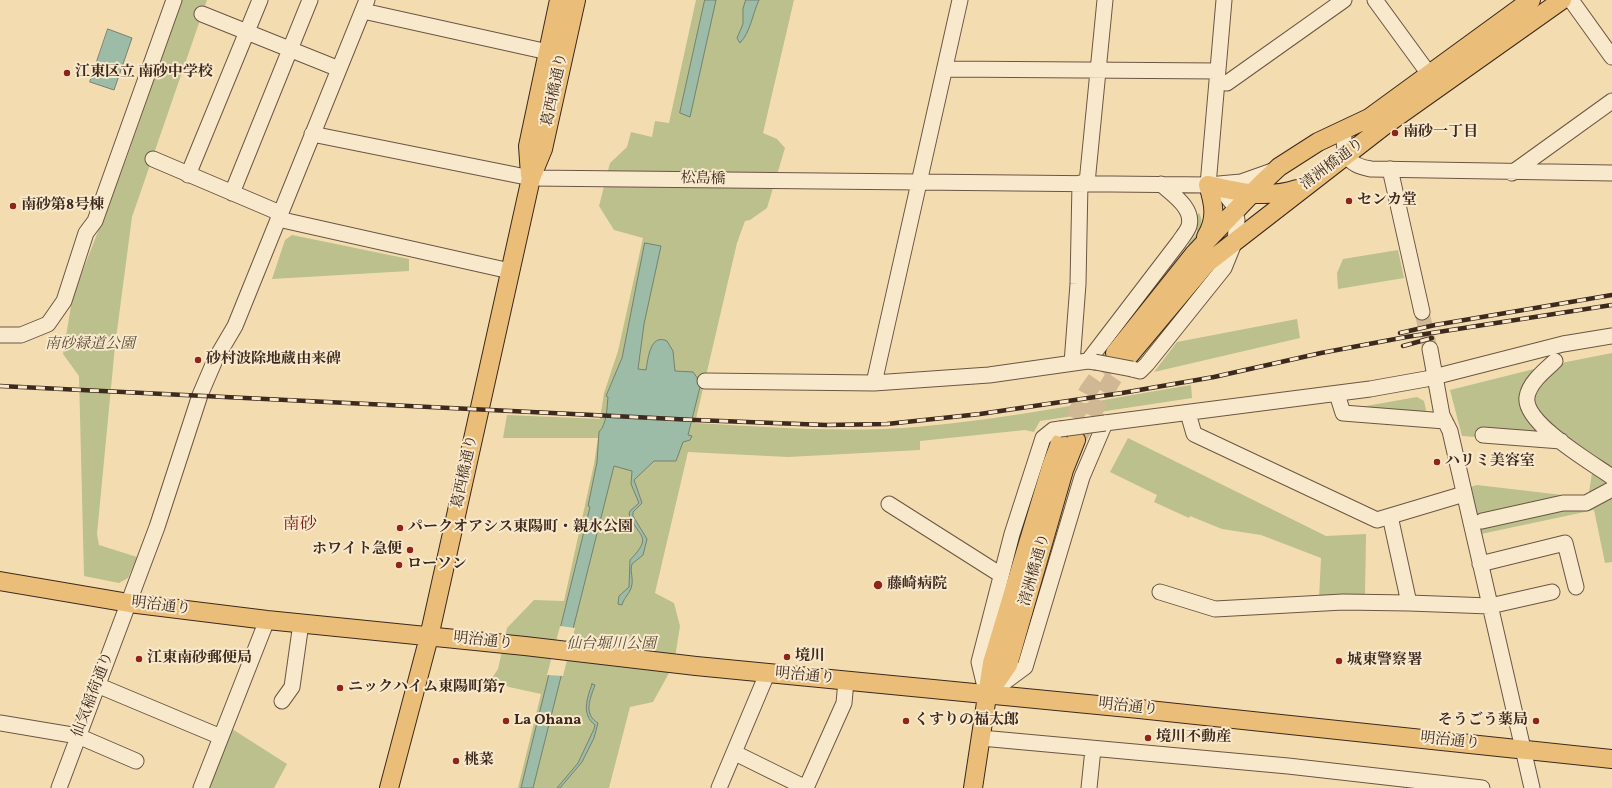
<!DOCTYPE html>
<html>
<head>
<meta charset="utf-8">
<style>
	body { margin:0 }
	canvas { display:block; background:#f4dcb1 }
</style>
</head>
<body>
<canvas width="1612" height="788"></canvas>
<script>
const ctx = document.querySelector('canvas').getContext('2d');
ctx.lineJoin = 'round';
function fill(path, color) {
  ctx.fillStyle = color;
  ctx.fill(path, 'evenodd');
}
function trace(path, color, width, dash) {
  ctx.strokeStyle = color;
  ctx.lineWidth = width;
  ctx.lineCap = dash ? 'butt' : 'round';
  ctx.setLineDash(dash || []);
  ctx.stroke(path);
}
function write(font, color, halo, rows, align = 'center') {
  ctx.font = font + ' Vollkorn,"Noto Serif JP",serif';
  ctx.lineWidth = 4;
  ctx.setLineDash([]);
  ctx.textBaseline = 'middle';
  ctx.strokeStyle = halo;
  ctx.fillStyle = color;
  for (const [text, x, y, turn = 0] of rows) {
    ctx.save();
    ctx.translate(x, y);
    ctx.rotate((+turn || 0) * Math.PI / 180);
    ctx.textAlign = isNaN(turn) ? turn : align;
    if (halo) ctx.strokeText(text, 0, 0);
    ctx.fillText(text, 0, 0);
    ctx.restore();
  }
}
fill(new Path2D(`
	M 182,0 L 207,0 L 132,217 L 115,346 L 97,534 L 99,545 L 137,557 L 128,578 L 119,583 L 84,576 L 79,376 L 63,354 L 71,306 L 76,288 L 127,157 Z
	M 696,0 L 794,0 L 763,133 L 777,139 L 785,148 L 767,208 L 750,220 L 745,221 L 737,243 L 695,423 C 768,427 842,433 916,427 C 1008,419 1100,400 1191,385 L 1192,398 L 1040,421 L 1034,432 L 1025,430 L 920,441 L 920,450 L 788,457 L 688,452 L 655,593 L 674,603 L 680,626 L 674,664 L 653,702 L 630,707 L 609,788 L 518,788 L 541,694 L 509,687 L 492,678 L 498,669 L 507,628 L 534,600 L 564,601 L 594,464 L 598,438 L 503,438 L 507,415 L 600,419 L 604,393 L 618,351 L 643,238 L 614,230 L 599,206 L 610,163 L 627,147 L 631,132 L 652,137 L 655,121 L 669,123 Z
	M 1199,213 C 1206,225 1197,238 1190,248 L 1188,244 L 1197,233 L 1197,215 Z
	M 292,235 L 409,259 L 409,271 L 272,279 L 285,240 Z
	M 1398,250 L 1404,278 L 1338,289 L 1337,273 L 1343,259 Z
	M 1297,319 L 1300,338 L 1154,372 L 1177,342 Z
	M 1612,353 L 1612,562 L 1605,563 L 1594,510 L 1481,534 L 1470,487 L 1477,485 L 1588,498 L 1593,467 L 1558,443 L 1462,436 L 1450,390 L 1546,366 Z
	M 1417,397 L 1424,401 L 1426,410 L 1421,415 L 1349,409 Z
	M 1128,438 L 1326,536 L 1366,534 L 1365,597 L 1319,599 L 1321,558 L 1261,535 L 1222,529 L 1190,516 L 1189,518 L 1154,502 L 1157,495 L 1110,472 Z
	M 229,727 L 287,764 L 274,788 L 204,788 Z`), '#bbc08c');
const water = new Path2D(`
	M 705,0 L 716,0 L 690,117 L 680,113 Z
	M 746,0 L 759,0 C 752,15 751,31 740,43 L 737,38 L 743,24 L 743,9 Z
	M 108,29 L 132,38 L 114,90 L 90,82 Z
	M 645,243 L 661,246 L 644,324 L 638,369 L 646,370 C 648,359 650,333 667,341 L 673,351 L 675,371 L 693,372 L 701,383 L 688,435 L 692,436 L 690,440 L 683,442 L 676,461 L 654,461 L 634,480 L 642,503 L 633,512 L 633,516 L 647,539 L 643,555 L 632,564 C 630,571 633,578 632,584 C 631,593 624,597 622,605 L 618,604 L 619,596 L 629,587 L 630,560 C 654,535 638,538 629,514 L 630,511 L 639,503 L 631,484 L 632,471 L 614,466 L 533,788 L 521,788 L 590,507 L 588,506 L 597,462 L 599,432 C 607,424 607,407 608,397 L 606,396 L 622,358 Z
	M 592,684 L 595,685 C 590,699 583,714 598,723 L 594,738 L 582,762 L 560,788 L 557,788 L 578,763 L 594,729 L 595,725 C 581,714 587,699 592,684 Z`);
fill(water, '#9cbca8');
trace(water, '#768170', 1);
fill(new Path2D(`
	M 560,626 L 575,628 L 563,676 L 547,675 Z`), '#f4dcb1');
trace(new Path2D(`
	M 1422,312 L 1430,349`), '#cfb893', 15, [15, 8]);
trace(new Path2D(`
	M 1077,439 L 1112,380 L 1128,357
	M 1061,442 L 1088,391 L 1115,353`), '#cfb893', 18, [18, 9]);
const minor = new Path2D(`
	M 1375,0 L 1429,74
	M 1571,0 L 1612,57
	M 363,11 L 548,52
	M 202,14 L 339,69
	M 946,69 L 1218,71
	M 1217,82 L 1227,83 L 1344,0
	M 1344,130 C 1343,154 1346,165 1371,169 L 1612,173
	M 312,134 L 531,178 L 1208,185 L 1241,182 L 1272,171
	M 153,159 L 280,213
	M 1390,169 L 1422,312
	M 1512,173 L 1612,101
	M 188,175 L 260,0
	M 1087,183 L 1105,0
	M 1208,185 L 1224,0
	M 232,193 L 310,0
	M 278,219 L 510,271
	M 0,335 L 21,335 L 48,324 L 64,301 L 86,233 L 95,221 L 174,0
	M 1430,349 L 1442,415 L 1450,431 L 1532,788
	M 1555,361 C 1545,370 1529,383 1527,397 C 1523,423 1592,463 1612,477
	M 1095,362 L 1088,361 L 1179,242 C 1182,237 1187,232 1189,226 C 1194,208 1172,194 1161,184
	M 1072,363 L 1078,284 L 1080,183
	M 1132,369 L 1140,371 L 1147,364 L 1224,268 L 1235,241 L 1237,220 L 1233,204 L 1224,193 L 1212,187
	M 705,381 L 874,383 L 989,375 L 1088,361
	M 874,383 L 960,0
	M 1337,394 L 1343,413 L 1445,421
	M 1188,413 L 1194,434 L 1377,520 L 1464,494
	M 1060,429 L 1053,430 L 1043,438 L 1012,534 L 979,662 L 987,695 L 1025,667 L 1082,477 L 1105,423 L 1370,389 L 1426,379 L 1563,344 L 1612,336
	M 1483,435 L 1561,441
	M 889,504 L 1001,575
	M 1482,521 L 1563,503 L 1586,503 L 1612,489
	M 1480,564 L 1565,543 L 1576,587
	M 1160,592 L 1215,609 L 1343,602 L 1409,603 L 1390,516
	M 1409,603 L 1490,606 L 1552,592
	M 97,685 L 221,737
	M 282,701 L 292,687 L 301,623
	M 0,723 L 78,736 L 136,761
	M 981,738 L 1288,766 L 1482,788
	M 735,753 L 806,788
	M 59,788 L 157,527 L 200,395 L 215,360 L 235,326 L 367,0
	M 201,788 L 267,620
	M 719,788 L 767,674
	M 806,788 L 844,703 L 846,681
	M 1089,788 L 1093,749`);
const major = new Path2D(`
	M 530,175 L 528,146 L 559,0
	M 1208,185 C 1238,192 1267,199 1297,189
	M 1206,237 C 1217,219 1214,204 1208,185
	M 1115,353 L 1194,254 L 1263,182 L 1279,167 L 1318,142 L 1369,118 L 1531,0
	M 1128,357 L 1206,264 L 1384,126 L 1562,0
	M 0,581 L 129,603 L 267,620 L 525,646 L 696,666 L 1139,709 L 1612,759
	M 990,691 L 1008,665 L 1064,470 L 1076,440
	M 389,788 L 429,637 L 531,178 L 543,149 L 576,0
	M 973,788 L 992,663 L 1051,467 L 1060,443`);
trace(minor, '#6b5642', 17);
trace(major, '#3d291d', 20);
trace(minor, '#f8e8cc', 15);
trace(major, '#eabe78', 18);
const rail = new Path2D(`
	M 1400,333 L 1435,325 L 1612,295
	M 1403,346 L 1432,338
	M 0,386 L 695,420 L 826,425 L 887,424 L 980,414 L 1122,393 L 1214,377 L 1321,353 L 1406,337 L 1612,305`);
trace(rail, '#3d291d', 4.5);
trace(rail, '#f8e8cc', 3, [9]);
const minorBridge = new Path2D(`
	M 1095,362 L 1132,369
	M 1060,429 L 1105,423`);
trace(minorBridge, '#6b5642', 17, []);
trace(minorBridge, '#f8e8cc', 15);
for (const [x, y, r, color] of [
	[67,73,4,"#8f2418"],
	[1395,133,4,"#8f2418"],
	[1349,201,4,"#8f2418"],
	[13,206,4,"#8f2418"],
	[198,360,4,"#8f2418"],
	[1437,462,4,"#8f2418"],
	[400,528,4,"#8f2418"],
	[410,550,4,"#8f2418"],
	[399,565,4,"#8f2418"],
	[878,585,5,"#8f2418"],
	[787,657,4,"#8f2418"],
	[139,659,4,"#8f2418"],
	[1339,661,4,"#8f2418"],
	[340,688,4,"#8f2418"],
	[506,721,4,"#8f2418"],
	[906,721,4,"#8f2418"],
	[1536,721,4,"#8f2418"],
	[1148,738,4,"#8f2418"],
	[456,761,4,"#8f2418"]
]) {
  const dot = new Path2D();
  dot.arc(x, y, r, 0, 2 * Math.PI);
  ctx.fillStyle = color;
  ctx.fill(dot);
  trace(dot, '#f8e8cc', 1.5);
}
write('bold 15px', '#3d291d', '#f8e8cc', [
	["江東区立 南砂中学校",75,73],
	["南砂一丁目",1403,133],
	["センカ堂",1357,201],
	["南砂第8号棟",21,206],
	["砂村波除地蔵由来碑",206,360],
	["ハリミ美容室",1445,462],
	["パークオアシス東陽町・親水公園",408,528],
	["ホワイト急便",402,550,"right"],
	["ローソン",407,565],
	["藤崎病院",887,585],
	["境川",795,657],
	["江東南砂郵便局",147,659],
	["城東警察署",1347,661],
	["ニックハイム東陽町第7",348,688],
	["La Ohana",514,721],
	["くすりの福太郎",914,721],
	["そうごう薬局",1528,721,"right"],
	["境川不動産",1156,738],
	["桃菜",464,761]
], 'left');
write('15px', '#3d291d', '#f8e8cc', [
	["葛西橋通り",556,90,-78],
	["清洲橋通り",1333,165,-37],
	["松島橋",703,180,1],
	["葛西橋通り",466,472,-78],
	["清洲橋通り",1036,570,-74],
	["明治通り",161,607,7],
	["明治通り",483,642,6],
	["明治通り",805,677,5],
	["仙気稲荷通り",94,695,-69],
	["明治通り",1128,708,6],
	["明治通り",1450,742,6]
]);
write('italic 15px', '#5c4f39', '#f8e8cc', [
	["南砂緑道公園",90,345],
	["仙台堀川公園",611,645]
]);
write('17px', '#7a1f14', '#f8e8cc', [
	["南砂",300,526]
]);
</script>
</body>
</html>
